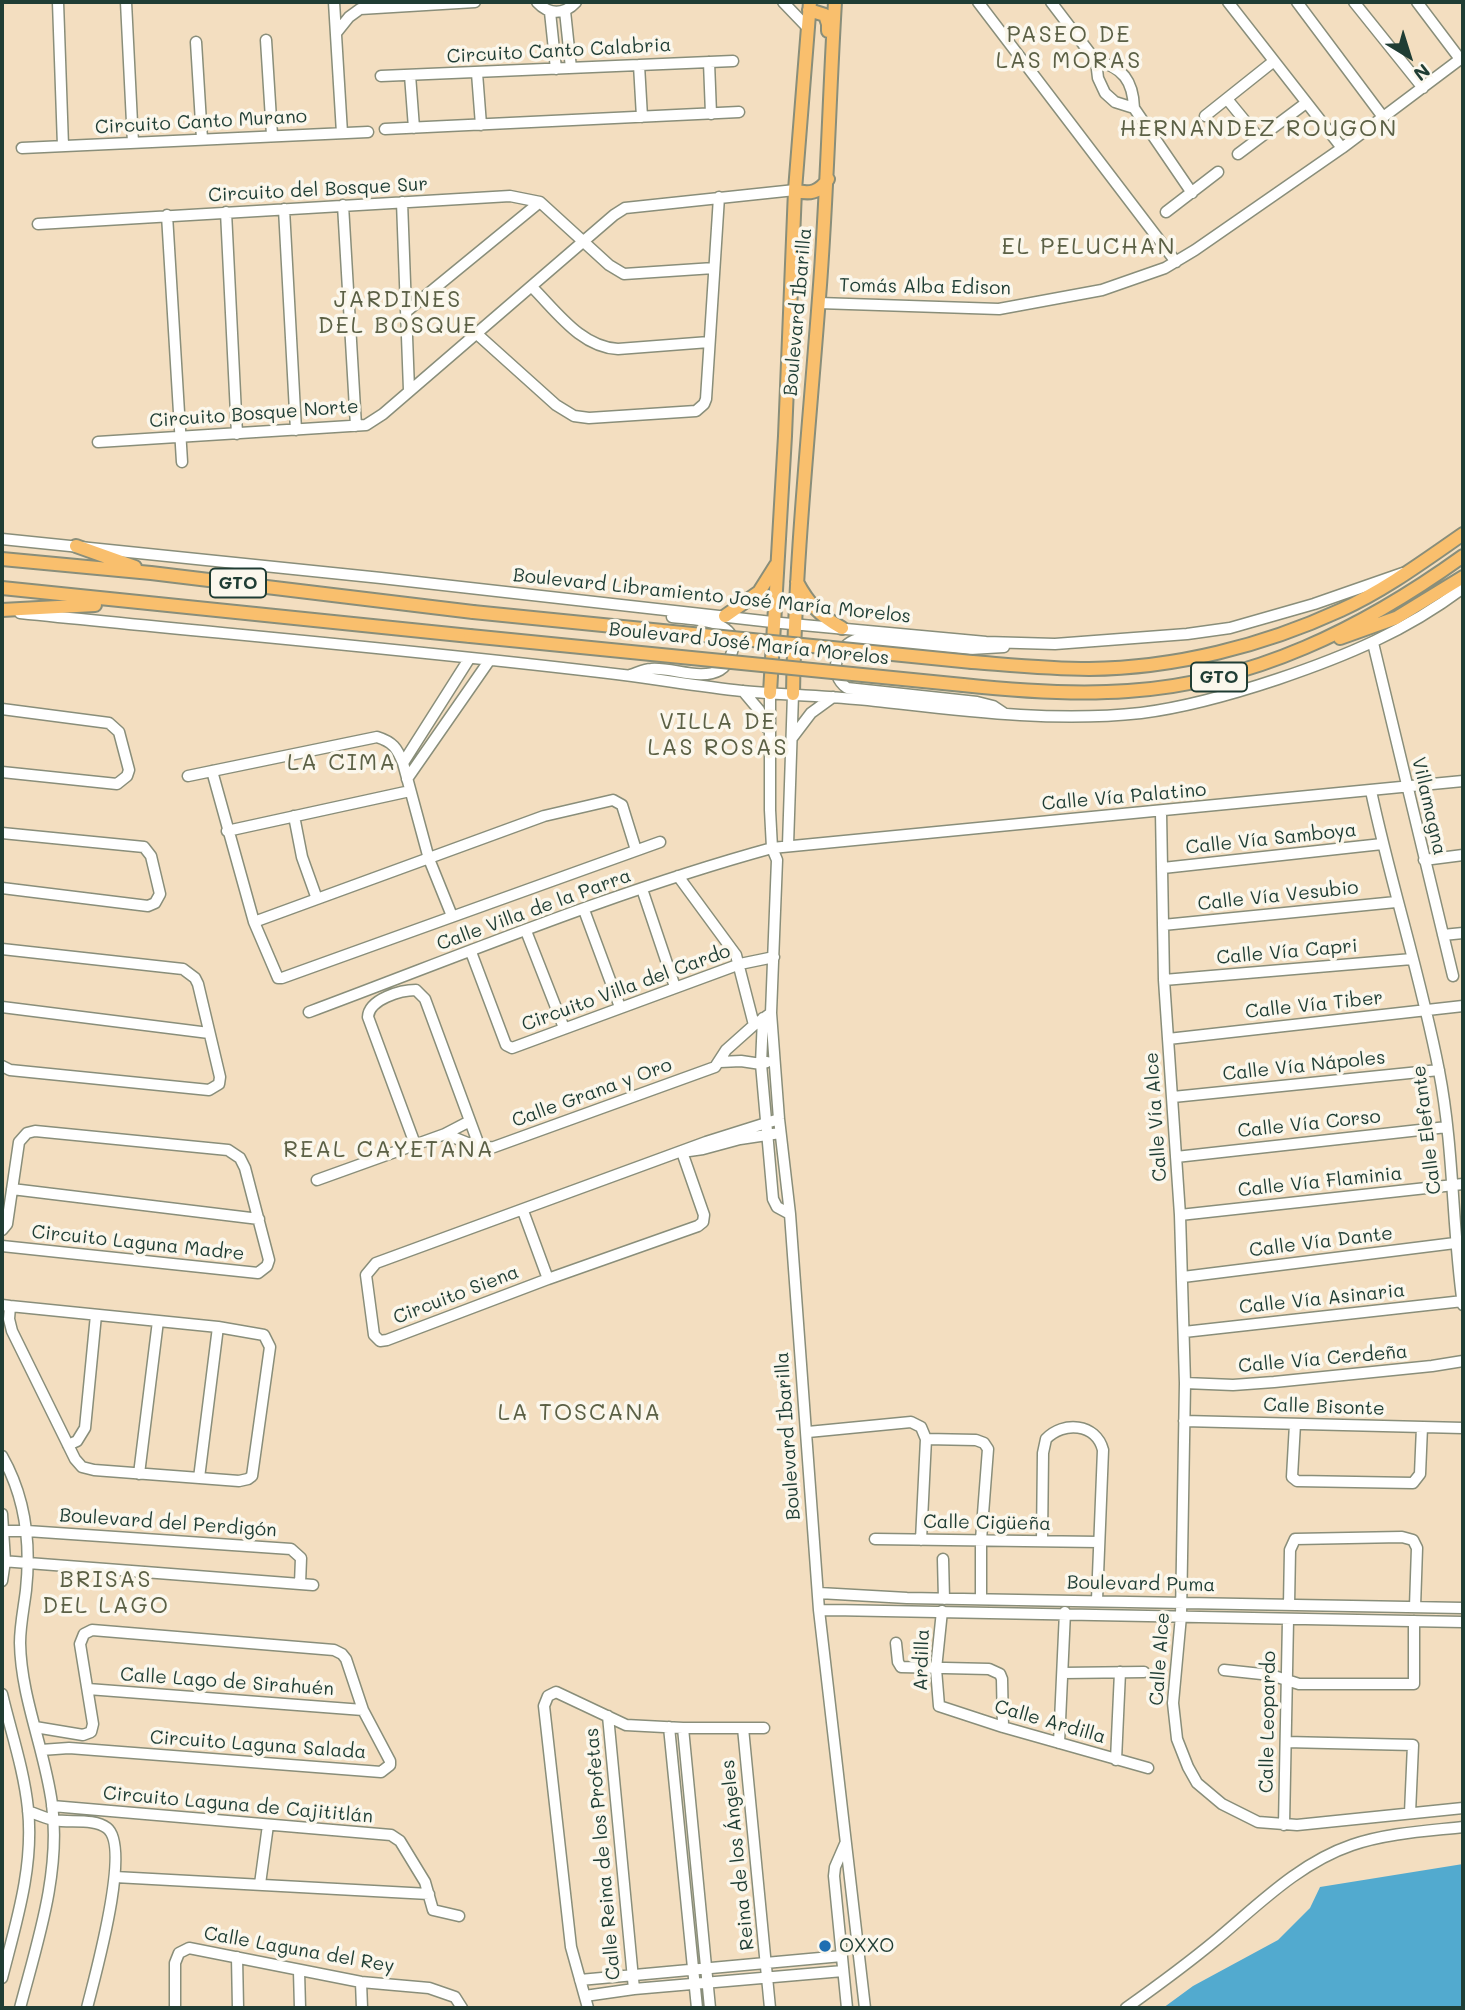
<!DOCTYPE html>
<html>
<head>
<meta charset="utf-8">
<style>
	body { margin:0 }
	#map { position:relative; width:1465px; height:2010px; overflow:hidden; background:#f3dec0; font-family:Mali,sans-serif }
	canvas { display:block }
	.frame { position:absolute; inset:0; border:4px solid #1f3d34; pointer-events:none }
	.north { position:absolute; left:1374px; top:21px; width:70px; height:70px; -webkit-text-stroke:5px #fbf7ec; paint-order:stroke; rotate:142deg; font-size:19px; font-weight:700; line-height:28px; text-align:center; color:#1f3d34 }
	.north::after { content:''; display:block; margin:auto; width:24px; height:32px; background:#1f3d34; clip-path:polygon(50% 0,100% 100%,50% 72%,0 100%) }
</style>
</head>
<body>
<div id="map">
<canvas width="1465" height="2010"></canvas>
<div class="frame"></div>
<div class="north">N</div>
</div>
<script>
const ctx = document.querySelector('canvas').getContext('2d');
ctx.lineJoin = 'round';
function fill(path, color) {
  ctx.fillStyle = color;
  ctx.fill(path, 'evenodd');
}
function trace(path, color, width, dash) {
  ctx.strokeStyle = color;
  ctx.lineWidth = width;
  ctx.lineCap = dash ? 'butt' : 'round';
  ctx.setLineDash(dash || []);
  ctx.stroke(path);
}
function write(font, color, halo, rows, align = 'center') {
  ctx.font = font + ' Mali,sans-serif';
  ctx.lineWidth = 7;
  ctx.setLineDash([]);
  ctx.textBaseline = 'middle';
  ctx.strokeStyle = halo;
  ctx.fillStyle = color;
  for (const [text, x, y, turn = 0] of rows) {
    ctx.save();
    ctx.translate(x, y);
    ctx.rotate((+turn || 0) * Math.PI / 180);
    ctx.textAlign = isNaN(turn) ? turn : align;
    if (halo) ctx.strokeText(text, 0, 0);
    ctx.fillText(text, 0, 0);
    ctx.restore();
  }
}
fill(new Path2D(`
	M 1463,1864 L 1463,2008 L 1163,2008 L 1193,1986 L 1278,1940 L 1310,1908 L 1320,1887 Z`), '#52aacf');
const minor = new Path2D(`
	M 58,2 L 63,146
	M 126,2 L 133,143
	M 334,2 L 342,133
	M 537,2 C 549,15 564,15 576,2
	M 783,2 L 808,28
	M 978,2 L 1176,262
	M 1051,2 L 1096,61 L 1098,78 L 1105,93 L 1115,102 L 1134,108
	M 1228,2 L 1342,148
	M 1297,2 L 1383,117
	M 1354,2 L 1423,88
	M 1417,2 L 1460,59
	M 565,11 L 571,68
	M 550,12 L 556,69
	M 337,32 L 349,17 L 360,9 L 475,2
	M 266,40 L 272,135
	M 196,42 L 202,139
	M 1096,61 C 1123,67 1133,81 1134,108 L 1192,193
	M 709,62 L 711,114
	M 639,65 L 642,117
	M 477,73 L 481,125
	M 410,75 L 414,128
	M 381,76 L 733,61
	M 1227,99 L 1259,138
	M 1205,116 L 1274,61
	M 385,129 L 739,112
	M 22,148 L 368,132
	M 1238,154 L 1306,103
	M 402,202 L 409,390
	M 343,205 L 356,426
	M 284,209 L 296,430
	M 226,212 L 237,434
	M 1166,212 L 1218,172
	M 167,215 L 182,462
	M 38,224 L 510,196 L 540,202 L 609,265 L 624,274 L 714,268
	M 532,287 C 557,312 581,347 618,349 L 709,342
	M 819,303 L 999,309 L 1102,290 L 1165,268 L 1195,250 L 1342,148 L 1463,57
	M 407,311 L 540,202
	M 477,334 L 556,405 L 574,416 L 589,418 L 696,411 L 704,404 L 706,399 L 719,197
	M 98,442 L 366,425 L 383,414 L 614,215 L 625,208 L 795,190
	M 2,539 L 381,578 L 781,623 L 986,642 L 1055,644 L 1187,634 L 1230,628 L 1314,604 L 1403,573
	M 20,613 C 224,634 429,651 632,676 C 669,681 705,687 742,691 C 784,695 826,696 868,700 C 959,710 1050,723 1141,713 C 1188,707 1233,694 1278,679 C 1346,656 1406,631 1463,588
	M 1373,643 L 1453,976
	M 1004,647 L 970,649 L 858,639 C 836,645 827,674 847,688 L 977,702 L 993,706 L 1005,714
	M 630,675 C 637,673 644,669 651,669 C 672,667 701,681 720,670 C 727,666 730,659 732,652 C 741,619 694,620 672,617
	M 743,691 L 759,710 L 767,728
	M 770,693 L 770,810 L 772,848 L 777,860 L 771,1013 L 779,1119 L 790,1214 L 819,1610 L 865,2008
	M 2,709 L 109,723 L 119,732 L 129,770 L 127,776 L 117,784 L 2,772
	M 792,738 L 811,713 L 833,697
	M 403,763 L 469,659
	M 212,771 L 254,922 L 278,978 L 282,978 L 660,842
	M 188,776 L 377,737 C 393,742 397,748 403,763 L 429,859 L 452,916
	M 407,779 L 489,661
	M 1371,791 C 1391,885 1421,977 1439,1071 C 1454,1148 1452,1228 1463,1305
	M 1161,812 L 1164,980 L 1180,1215 L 1185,1383 L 1181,1616 L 1173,1703 L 1177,1739 L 1188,1767 L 1197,1783 L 1222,1804 L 1258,1822 L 1297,1825 L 1463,1808
	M 294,816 L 302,857 L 317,899
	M 227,831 L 410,791
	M 2,833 L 144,847 L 151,856 L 160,894 L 155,903 L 148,906 L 2,888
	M 788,845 L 793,694
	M 1424,860 L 1463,855
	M 1163,868 L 1382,844
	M 678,876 L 736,955 L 754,1025
	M 642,889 L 675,987
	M 584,910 L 620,1007
	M 254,922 L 544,816 L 613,800 L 622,805 L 636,850
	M 1163,925 L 1396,902
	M 526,931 L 564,1028
	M 1443,935 L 1463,933
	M 2,949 L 183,969 L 195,978 L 198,984 L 220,1077 L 219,1084 L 209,1090 L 10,1070 L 2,1066
	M 471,952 L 506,1045 L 512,1048 L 740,964 L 774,957
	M 1164,980 L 1412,959
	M 2,1007 L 209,1033
	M 309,1012 C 462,955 615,891 772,848 L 1463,781
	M 763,1018 L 761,1064 L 773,1199 L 777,1207 L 790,1214
	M 1168,1039 L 1463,1006
	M 720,1062 L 741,1061 L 761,1064 L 767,1062
	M 1173,1097 L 1439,1070
	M 779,1119 L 706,1142 L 376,1263 L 366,1275 L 374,1335 L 380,1341 L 387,1340 L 548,1279 L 698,1226 L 703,1222 L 704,1215 L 682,1152 L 703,1149 L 740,1139 L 780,1133
	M 445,1134 L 470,1121
	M 415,1144 L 368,1017 C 369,999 401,990 416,990 L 425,999 L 480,1148
	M 1176,1157 L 1447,1127
	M 317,1180 L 445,1134 L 480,1148 L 494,1147 L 715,1067 L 726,1050 L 754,1025 L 771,1013
	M 12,1189 L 259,1219
	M 523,1211 L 548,1279
	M 1180,1215 L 1463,1184
	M 2,1230 L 7,1224 L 19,1142 L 27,1133 L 35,1131 L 228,1150 L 240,1158 L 245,1168 L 269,1260 L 267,1266 L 258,1273 L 2,1246
	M 1183,1277 L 1463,1242
	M 2,1305 L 10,1306 L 218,1327 L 264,1335 L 270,1347 L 252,1476 L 248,1479 L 239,1481 L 94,1470 L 82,1467 L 75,1459 L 12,1331 L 9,1319 L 10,1306
	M 1184,1332 L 1463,1301
	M 1185,1383 L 1233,1385 L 1274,1382 L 1432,1366 L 1463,1361
	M 1184,1421 L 1463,1428
	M 1295,1424 L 1292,1477 L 1297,1481 L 1413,1483 L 1420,1474 L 1422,1427
	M 808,1432 L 911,1422 L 921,1427 L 926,1439 L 921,1540
	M 926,1439 L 976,1440 L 984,1443 L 988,1449 L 981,1540 L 981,1599
	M 68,1445 L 77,1441 L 85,1428 L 96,1315
	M 2,1456 C 26,1498 31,1543 26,1590 C 24,1607 20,1625 20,1643 C 21,1698 45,1750 52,1804 C 61,1873 37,1943 20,2008
	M 139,1474 L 158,1321
	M 199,1478 L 218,1327
	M 2,1514 L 5,1561 L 2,1581
	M 2,1531 L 27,1531 L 291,1549 L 301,1558 L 300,1584
	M 875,1539 L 1099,1542
	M 1042,1541 L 1043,1453 L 1046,1439 C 1063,1421 1096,1423 1103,1450 L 1097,1600
	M 943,1559 L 944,1599
	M 2,1561 L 313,1585
	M 819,1593 L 907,1598 L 1463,1608
	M 1289,1605 L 1290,1550 L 1295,1539 L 1402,1537 L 1413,1540 L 1417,1548 L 1415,1607
	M 819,1610 C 1034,1612 1249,1618 1463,1622
	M 942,1611 L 936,1669 L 939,1706 L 1003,1727 L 1148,1768
	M 896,1643 L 898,1662 L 901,1667 L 989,1669 L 1000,1674 L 1002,1679 L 1003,1727
	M 1224,1670 L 1271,1675 L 1299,1684 L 1414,1684 L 1414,1621
	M 1063,1673 L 1144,1672
	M 88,1689 L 363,1710
	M 2,1694 C 11,1732 24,1770 28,1809 C 34,1867 16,1923 2,1978
	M 608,1716 L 634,1989
	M 35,1727 L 83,1735 L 91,1732 L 93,1724 L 80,1644 L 84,1634 L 92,1630 L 334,1650 L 342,1654 L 346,1659 L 363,1710 L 390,1761 L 390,1765 L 381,1772 L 69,1748 L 41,1750
	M 669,1727 L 697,2008
	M 683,1728 L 710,2008
	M 743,1728 L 770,2008
	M 1286,1742 L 1413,1745 L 1410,1813
	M 1059,1743 L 1065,1612
	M 1116,1760 L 1120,1672
	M 52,1806 L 391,1835 L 400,1841 L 425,1882 L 433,1910 L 459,1916
	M 28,1811 C 36,1814 45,1818 54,1820 C 70,1823 94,1818 107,1828 C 132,1847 94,1979 87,2008
	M 1284,1825 L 1288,1620
	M 845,1844 L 835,1867 L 834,1876 L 847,2008
	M 115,1877 L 429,1894
	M 260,1884 L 268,1825
	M 237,1957 L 238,2008
	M 299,1971 L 300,2008
	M 580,1980 L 842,1956
	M 361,1982 L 362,2008
	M 585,1996 L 634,1989 L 843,1971
	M 175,2008 L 175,1963 L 179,1953 L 189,1948 L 361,1982 L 429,1988 L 455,1997 L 462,2008
	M 588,2008 L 571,1947 L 544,1706 L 548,1696 L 556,1692 L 626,1725 L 683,1728 L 764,1728
	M 1126,2008 C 1157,1986 1187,1964 1216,1940 C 1258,1905 1299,1863 1352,1845 C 1387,1833 1427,1831 1463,1827`);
const major = new Path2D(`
	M 809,10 L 825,15 L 828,24 L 828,31
	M 795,190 C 809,195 820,192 828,179
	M 76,546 L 135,567
	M 2,559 L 151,573 L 473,612
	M 797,582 C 808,603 820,616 842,628
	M 2,588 L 470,636
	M 2,610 L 95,605
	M 725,616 L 759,592 L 776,565
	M 1340,638 L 1396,618 L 1463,577
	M 972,662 C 1011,665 1050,669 1089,669 C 1175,668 1263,646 1341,610 C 1385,590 1424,561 1463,534
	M 963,685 C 1018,691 1072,695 1128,691 C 1253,683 1363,628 1463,556
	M 770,693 L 785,436 L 795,190 L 810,2
	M 793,694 C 795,561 809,430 819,298 C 827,199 829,101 835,2`);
trace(minor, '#898e7a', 13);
trace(major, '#898e7a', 16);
trace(minor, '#fff', 10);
trace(major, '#f9bf6d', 12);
const majorBridge = new Path2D(`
	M 473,612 L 972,662
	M 470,636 L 963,685`);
trace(majorBridge, '#898e7a', 16, []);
trace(majorBridge, '#f9bf6d', 12);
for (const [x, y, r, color] of [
	[825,1946,7,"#1f6fb2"]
]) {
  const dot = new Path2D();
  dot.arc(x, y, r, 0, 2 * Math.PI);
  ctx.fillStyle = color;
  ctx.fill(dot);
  trace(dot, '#fbf7ec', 2.5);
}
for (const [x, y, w] of [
	[238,583,56],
	[1219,677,56]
]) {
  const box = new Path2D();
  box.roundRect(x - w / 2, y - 14.5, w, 29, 5);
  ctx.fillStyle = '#fbf7ec';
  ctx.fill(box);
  trace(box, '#1f3d34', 2);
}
write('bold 18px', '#1f3d34', null, [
	["GTO",238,583],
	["GTO",1219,677]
]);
write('19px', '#1f3d34', '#fbf7ec', [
	["Circuito Canto Calabria",559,51,-3],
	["Circuito Canto Murano",201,122,-3],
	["Circuito del Bosque Sur",318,190,-3],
	["Tomás Alba Edison",925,287,1],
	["Boulevard Ibarilla",798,312,-85],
	["Circuito Bosque Norte",254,414,-4],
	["Boulevard Libramiento José María Morelos",712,596,6],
	["Boulevard José María Morelos",749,644,6],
	["Calle Vía Palatino",1124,797,-5],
	["Villamagna",1429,806,77],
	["Calle Vía Samboya",1271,839,-6],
	["Calle Vía Vesubio",1278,896,-6],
	["Calle Villa de la Parra",534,910,-20],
	["Calle Vía Capri",1287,952,-5],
	["Circuito Villa del Cardo",626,988,-20],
	["Calle Vía Tiber",1314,1005,-6],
	["Calle Vía Nápoles",1304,1066,-6],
	["Calle Grana y Oro",592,1093,-20],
	["Calle Vía Alce",1156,1117,-94],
	["Calle Vía Corso",1309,1124,-6],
	["Calle Elefante",1427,1130,-97],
	["Calle Vía Flaminia",1320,1182,-6],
	["Calle Vía Dante",1321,1242,-7],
	["Circuito Laguna Madre",138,1243,6],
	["Circuito Siena",456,1295,-21],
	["Calle Vía Asinaria",1322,1299,-6],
	["Calle Vía Cerdeña",1323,1359,-5],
	["Calle Bisonte",1324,1407,2],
	["Boulevard Ibarilla",788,1436,-94],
	["Boulevard del Perdigón",168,1523,4],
	["Calle Cigüeña",987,1523,1],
	["Boulevard Puma",1141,1584,1],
	["Calle Alce",1160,1659,-86],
	["Ardilla",922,1660,-88],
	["Calle Lago de Sirahuén",227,1682,4],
	["Calle Ardilla",1050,1722,16],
	["Calle Leopardo",1268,1722,-89],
	["Circuito Laguna Salada",258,1745,4],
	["Circuito Laguna de Cajititlán",238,1805,5],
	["Calle Reina de los Profetas",603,1854,-95],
	["Reina de los Ángeles",738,1855,-96],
	["Calle Laguna del Rey",299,1950,10]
]);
write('19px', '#1f3d34', '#fbf7ec', [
	["OXXO",839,1946]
], 'left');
ctx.letterSpacing = '2px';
write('23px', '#5b6045', '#fbf7ec', [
	["PASEO DE",1069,35],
	["LAS MORAS",1069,61],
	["HERNANDEZ ROUGON",1259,129],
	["EL PELUCHAN",1089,247],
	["JARDINES",398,300],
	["DEL BOSQUE",398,326],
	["VILLA DE",718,722],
	["LAS ROSAS",718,748],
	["LA CIMA",342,763],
	["REAL CAYETANA",389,1150],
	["LA TOSCANA",580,1413],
	["BRISAS",106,1580],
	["DEL LAGO",106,1606]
]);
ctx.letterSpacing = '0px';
</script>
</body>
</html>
